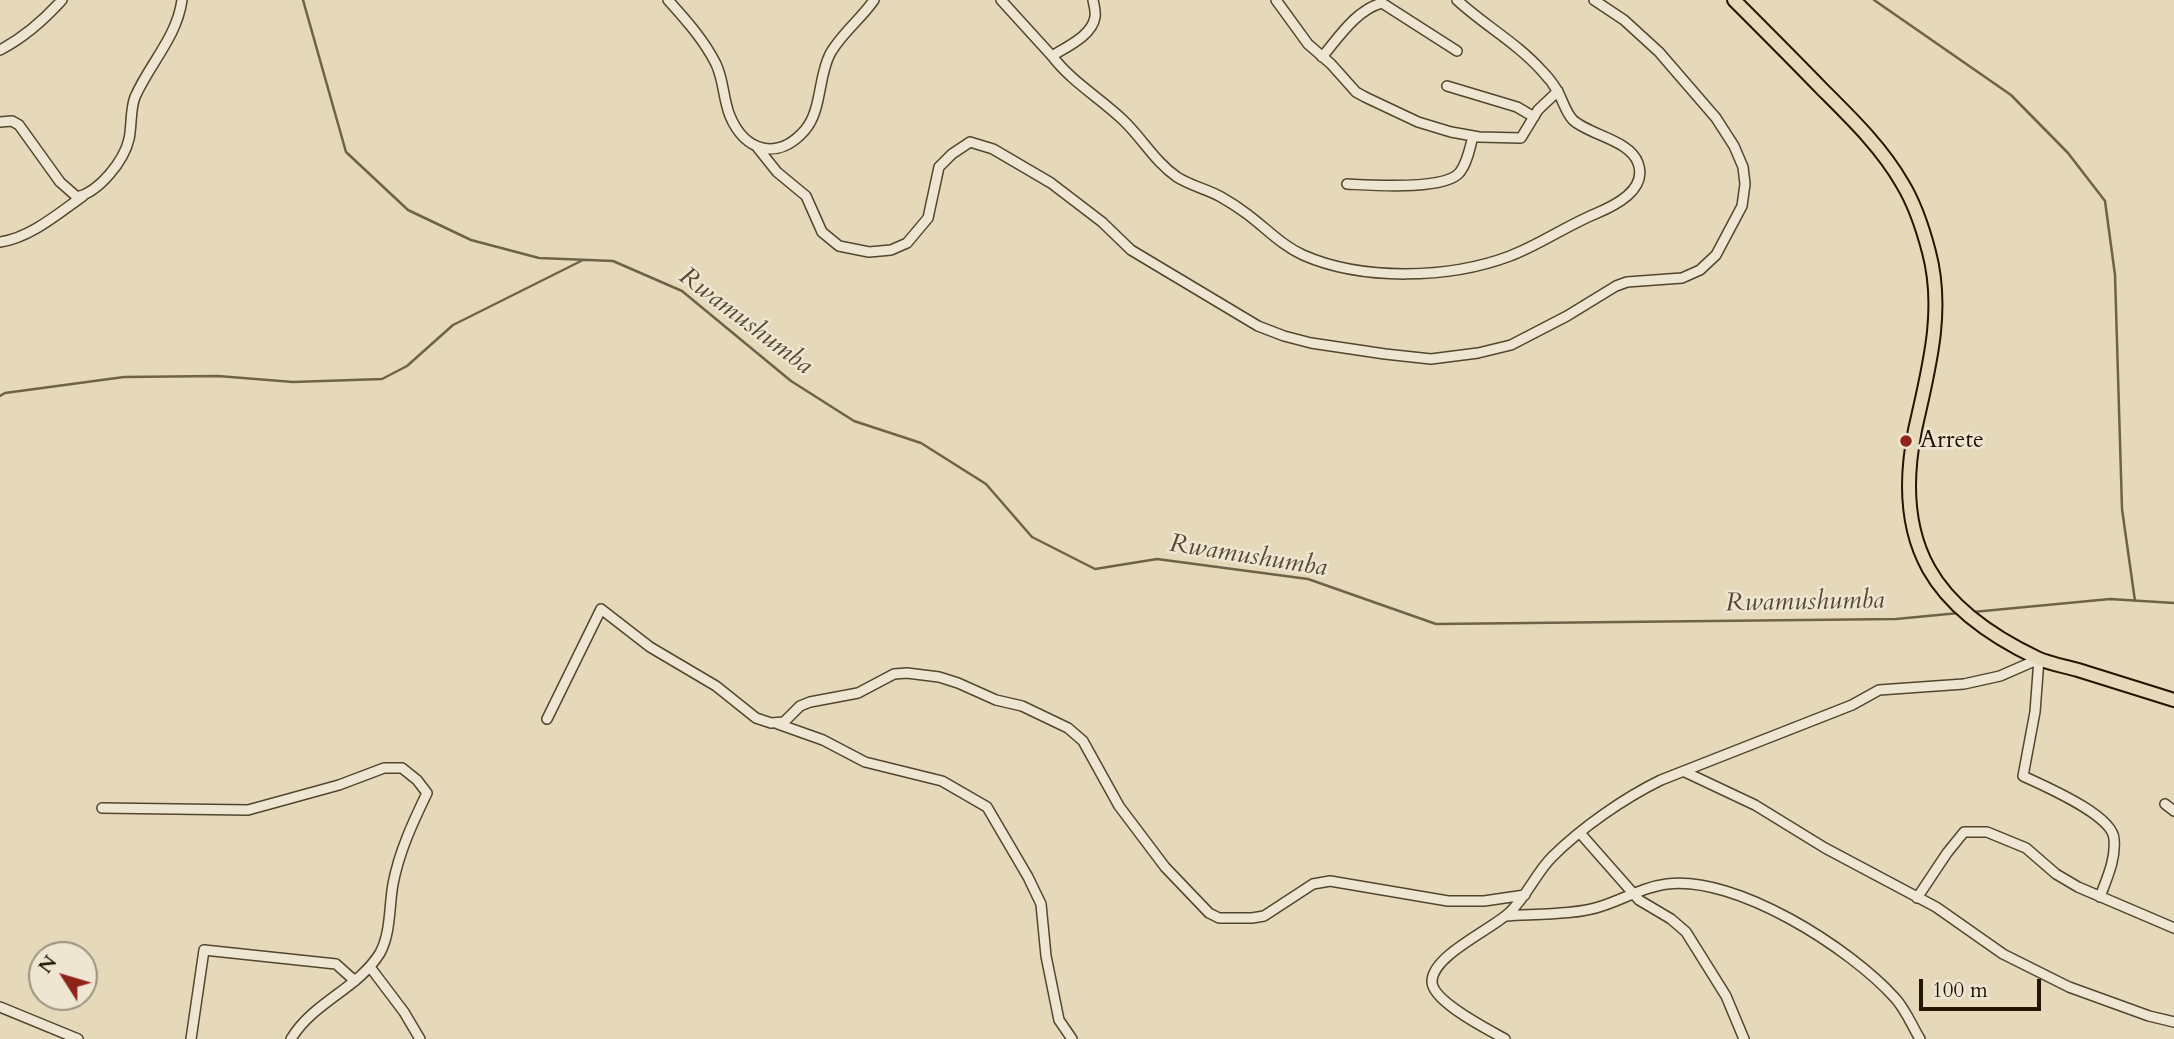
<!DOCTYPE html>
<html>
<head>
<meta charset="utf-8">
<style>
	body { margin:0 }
	#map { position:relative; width:2174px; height:1039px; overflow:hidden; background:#e5d9b9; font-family:Cardo,serif }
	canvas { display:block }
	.north { position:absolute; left:28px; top:941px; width:70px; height:70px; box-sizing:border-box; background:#eee6d2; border:2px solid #9d927e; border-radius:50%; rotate:307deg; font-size:19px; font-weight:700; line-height:28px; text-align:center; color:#241400 }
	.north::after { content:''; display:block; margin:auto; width:24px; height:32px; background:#8f2418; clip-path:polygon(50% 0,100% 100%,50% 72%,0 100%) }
	.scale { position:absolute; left:1919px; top:979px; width:122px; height:32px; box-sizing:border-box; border:4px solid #241400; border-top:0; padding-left:9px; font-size:21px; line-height:24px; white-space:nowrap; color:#241400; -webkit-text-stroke:5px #eee6d2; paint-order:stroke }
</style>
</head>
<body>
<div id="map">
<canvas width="2174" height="1039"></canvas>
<div class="north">N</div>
<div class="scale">100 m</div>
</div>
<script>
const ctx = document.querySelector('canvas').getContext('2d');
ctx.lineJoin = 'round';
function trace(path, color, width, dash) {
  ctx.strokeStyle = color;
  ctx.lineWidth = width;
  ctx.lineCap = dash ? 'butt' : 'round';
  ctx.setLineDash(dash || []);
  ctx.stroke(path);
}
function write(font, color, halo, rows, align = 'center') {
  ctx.font = font + ' Cardo,serif';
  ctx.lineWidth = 5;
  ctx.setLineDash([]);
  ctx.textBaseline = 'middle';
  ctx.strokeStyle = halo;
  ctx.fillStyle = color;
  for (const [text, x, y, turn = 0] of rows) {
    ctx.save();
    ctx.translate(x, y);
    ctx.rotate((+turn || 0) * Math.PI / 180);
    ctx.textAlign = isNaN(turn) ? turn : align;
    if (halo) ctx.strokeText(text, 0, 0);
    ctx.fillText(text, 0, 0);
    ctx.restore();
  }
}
trace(new Path2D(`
	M 303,0 L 346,152 L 408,210 L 471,240 L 539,258 L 613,261 L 682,291 L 791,381 L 854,421 L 921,443 L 986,484 L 1032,537 L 1095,569 L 1157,559 L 1308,579 L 1436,624 L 1896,619 L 1959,613
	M 1874,0 L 2011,95 L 2068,153 L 2105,201 L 2115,275 L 2122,509 L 2135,601
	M 0,396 L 5,393 L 124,377 L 218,376 L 293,382 L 382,379 L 407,366 L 453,325 L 583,260
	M 1973,612 L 2110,599 L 2174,603`), '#706249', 2.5);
const minor = new Path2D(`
	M 668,0 C 686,20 704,40 716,64 C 724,81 723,99 730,116 C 745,152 778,161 805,130 C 822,110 818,77 830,54 C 841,34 861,19 874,0
	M 1001,0 L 1052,56
	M 1093,0 C 1094,6 1096,11 1095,17 C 1092,36 1066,47 1052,56 C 1072,82 1100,98 1123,120 C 1142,138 1155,162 1177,177 C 1191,186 1207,189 1221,197 C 1230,202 1239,208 1247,214 C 1266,228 1281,245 1303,255 C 1362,281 1449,279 1510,256 C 1539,245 1566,226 1595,214 C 1614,206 1648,190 1638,163 C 1630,140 1589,135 1573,120 C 1566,113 1563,101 1558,92 C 1554,85 1548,77 1542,71 C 1517,43 1484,25 1457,0
	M 1276,0 L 1308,44 L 1331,64 L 1356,92 L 1365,97 L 1418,122 L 1451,132 L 1479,137 L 1521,138 L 1538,110 L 1558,91
	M 0,50 C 25,37 43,21 62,0
	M 1322,57 C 1339,37 1356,10 1382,3 L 1457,51
	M 1447,86 L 1517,107 L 1534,117
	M 0,122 L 12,121 L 19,125 L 60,182 L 77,197 C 99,192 124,161 129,139 C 132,125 130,110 135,97 C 150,63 177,37 182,0
	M 757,147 L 777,172 L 806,196 L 822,232 L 839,246 L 869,252 L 891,250 L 907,243 L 928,218 L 939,167 L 952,154 L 970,142 L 993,149 L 1051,183 L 1102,222 L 1131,250 L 1258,326 L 1284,336 L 1311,343 L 1385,354 L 1431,359 L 1478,353 L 1511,345 L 1567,316 L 1616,286 L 1627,282 L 1682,278 L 1700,270 L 1716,255 L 1742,206 L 1745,184 L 1743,167 L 1734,146 L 1716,118 L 1659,52 L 1624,20 L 1594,0
	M 1347,184 C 1370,185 1446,191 1460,172 C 1467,163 1470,148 1473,136
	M 0,242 C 30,238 59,213 83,196
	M 547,719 L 601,609 L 650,647 L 716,686 L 756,718 L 771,723 L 784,722 L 800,706 L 810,702 L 858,693 L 894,674 L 907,673 L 939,677 L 958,683 L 996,700 L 1022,706 L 1068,728 L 1083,741 L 1119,806 L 1165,867 L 1209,913 L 1219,918 L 1252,918 L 1264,916 L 1313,884 L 1330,881 L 1448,901 L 1484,901 L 1525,895
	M 778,724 L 823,740 L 865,762 L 942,781 L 987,807 L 1028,877 L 1041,904 L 1046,956 L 1059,1020 L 1072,1039
	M 1685,772 L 1755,805 L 1825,848 L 1936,907 L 2003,954 L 2069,987 L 2149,1016 L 2174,1022
	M 2165,804 L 2174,811
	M 102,808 L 248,810 L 339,785 L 384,768 L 402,768 L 417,780 L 427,793 C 413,822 399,852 393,884 C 389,906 391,933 380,953 C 358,989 313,1002 291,1039
	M 1580,833 L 1639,900 L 1671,919 L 1686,932 L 1726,996 L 1744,1039
	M 1917,898 L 1947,853 L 1964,832 L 1987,832 L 2026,848 L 2056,874 L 2078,887 L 2174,928
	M 1506,916 C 1533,914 1577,915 1602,906 C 1624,899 1643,887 1667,884 C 1736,875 1850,948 1895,998 C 1906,1010 1912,1026 1920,1039
	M 370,967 L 404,1012 L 420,1039
	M 0,1007 L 78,1039
	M 191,1039 L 204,950 L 336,964 L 355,981
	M 1505,1039 C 1489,1030 1431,1001 1432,981 C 1433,955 1491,930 1510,912 C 1527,896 1536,873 1552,857 C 1581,828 1624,798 1661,780 L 1852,705 L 1879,690 L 1964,684 L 2000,676 L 2039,659 L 2035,712 L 2023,776 C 2044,786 2113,815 2114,839 C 2116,859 2107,878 2100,897`);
const highway = new Path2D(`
	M 1734,0 C 1764,30 1794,60 1823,90 C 1852,119 1882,148 1902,183 C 1915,204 1923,229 1929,252 C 1945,312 1928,371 1915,430 C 1892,545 1934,609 2037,658 C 2050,664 2064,666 2078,670 C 2110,680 2142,690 2174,700`);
trace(minor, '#54452e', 12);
trace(highway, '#241400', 16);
trace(minor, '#eee6d2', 9);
trace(highway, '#e5d9b9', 12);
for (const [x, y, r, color] of [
	[1906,441,7,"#8f2418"]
]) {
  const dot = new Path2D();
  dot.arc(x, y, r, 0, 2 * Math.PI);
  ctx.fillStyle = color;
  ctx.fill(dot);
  trace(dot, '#eee6d2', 2.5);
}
write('24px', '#241400', '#eee6d2', [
	["Arrete",1920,441]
], 'left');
write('italic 26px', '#574831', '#eee6d2', [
	["Rwamushumba",745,322,37],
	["Rwamushumba",1248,557,9],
	["Rwamushumba",1805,603,-1]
]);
</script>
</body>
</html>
